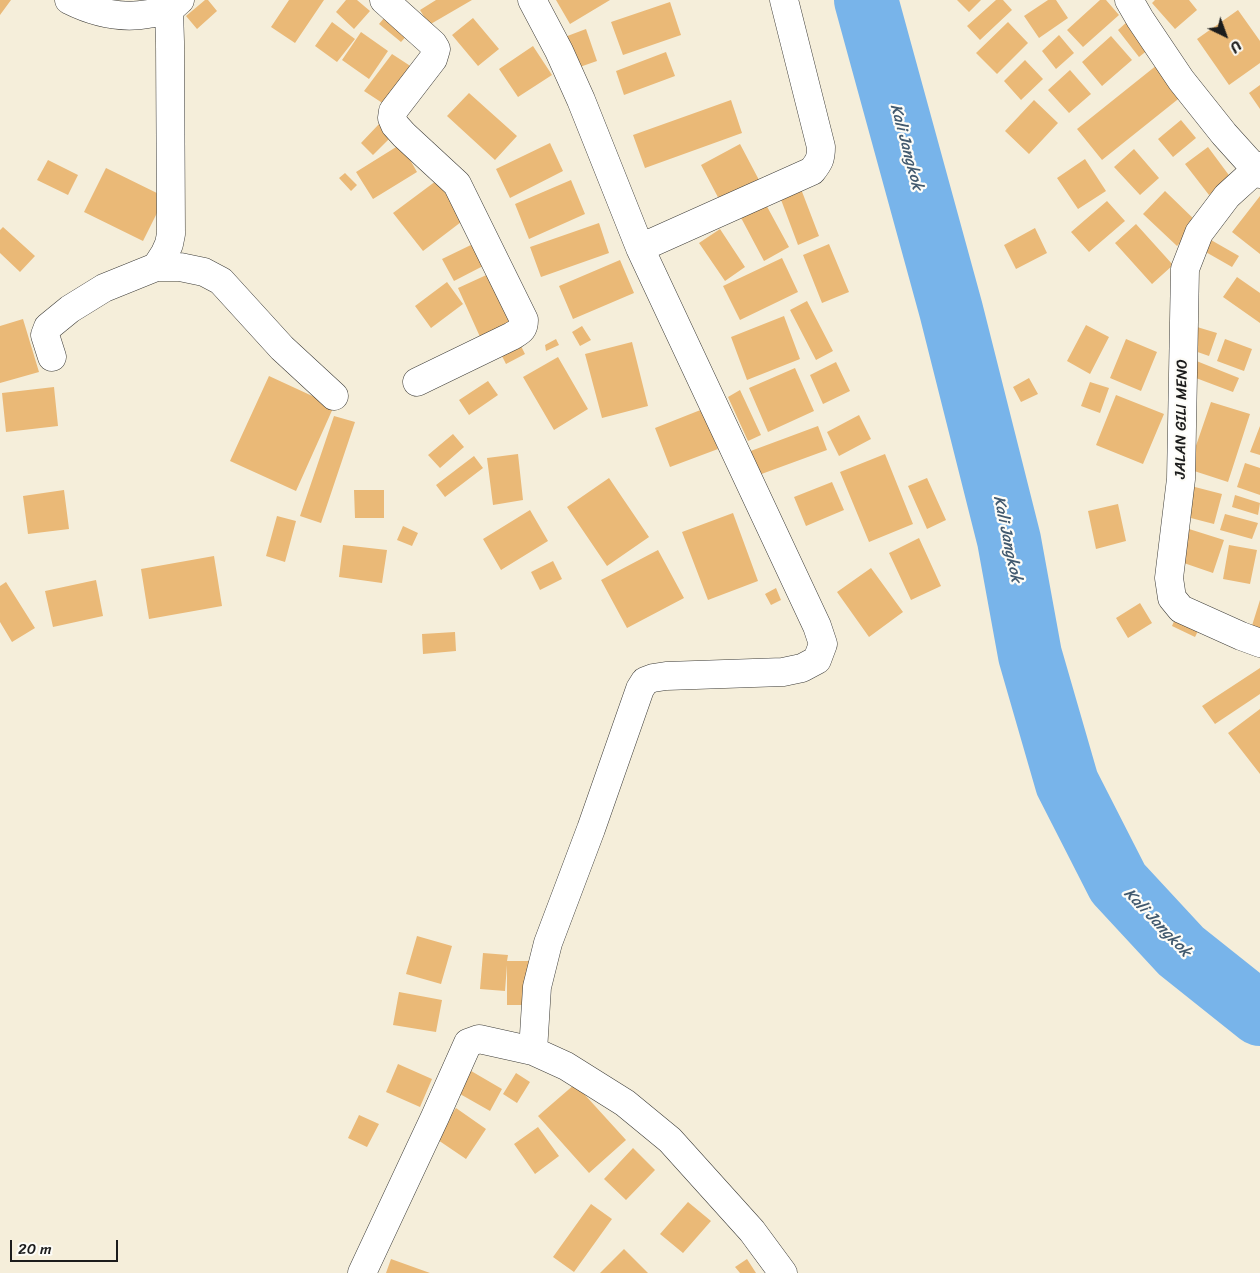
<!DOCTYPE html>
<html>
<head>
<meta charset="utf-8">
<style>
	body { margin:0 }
	#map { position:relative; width:1260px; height:1273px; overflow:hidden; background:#f5eeda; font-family:Sriracha,sans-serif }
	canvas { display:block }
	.north { position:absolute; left:1200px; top:10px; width:50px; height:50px; -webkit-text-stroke:4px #fdfcf7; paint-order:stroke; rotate:138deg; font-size:14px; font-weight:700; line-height:20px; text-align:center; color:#1c1c1c }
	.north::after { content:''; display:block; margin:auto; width:18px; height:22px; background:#1c1c1c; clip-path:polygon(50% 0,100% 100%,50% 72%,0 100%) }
	.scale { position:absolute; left:10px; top:1240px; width:108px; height:22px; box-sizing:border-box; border:2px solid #1c1c1c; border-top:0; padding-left:6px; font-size:15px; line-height:18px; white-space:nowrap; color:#1c1c1c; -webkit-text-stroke:4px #fdfcf7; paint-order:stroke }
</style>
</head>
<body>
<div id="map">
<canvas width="1260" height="1273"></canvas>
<div class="north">U</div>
<div class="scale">20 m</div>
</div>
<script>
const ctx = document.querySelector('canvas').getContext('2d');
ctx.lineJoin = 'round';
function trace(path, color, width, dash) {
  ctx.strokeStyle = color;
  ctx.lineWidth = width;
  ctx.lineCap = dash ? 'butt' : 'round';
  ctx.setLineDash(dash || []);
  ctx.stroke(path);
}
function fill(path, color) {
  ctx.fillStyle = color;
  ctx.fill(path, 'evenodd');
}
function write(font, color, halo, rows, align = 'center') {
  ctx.font = font + ' Sriracha,sans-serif';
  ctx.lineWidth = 4.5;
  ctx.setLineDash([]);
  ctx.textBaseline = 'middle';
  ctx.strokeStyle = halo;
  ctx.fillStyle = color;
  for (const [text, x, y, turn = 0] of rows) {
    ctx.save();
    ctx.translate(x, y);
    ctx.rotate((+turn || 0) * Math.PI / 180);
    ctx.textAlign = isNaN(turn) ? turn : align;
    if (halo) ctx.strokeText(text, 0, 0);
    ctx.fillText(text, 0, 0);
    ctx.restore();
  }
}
trace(new Path2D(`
	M 866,0 L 951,310 L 1009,540 L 1030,655 L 1067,783 L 1118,883 L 1181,951 L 1260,1014`), '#78b4ea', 64);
fill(new Path2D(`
	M 0,0 L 11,0 L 0,15 Z
	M 205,0 L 208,0 L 217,11 L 197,29 L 186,16 Z
	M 289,0 L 324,0 L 295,43 L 271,27 Z
	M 346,0 L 357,0 L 370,11 L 354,29 L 336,12 Z
	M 436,0 L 472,0 L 429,25 L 420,10 Z
	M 556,0 L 610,0 L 570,24 Z
	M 957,0 L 981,0 L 969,12 Z
	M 996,0 L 1003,0 L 1012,10 L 980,40 L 967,26 Z
	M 1048,0 L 1056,0 L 1068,18 L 1039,38 L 1024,16 Z
	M 1100,0 L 1106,0 L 1119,15 L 1083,47 L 1067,30 Z
	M 1155,0 L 1189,0 L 1197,10 L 1175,29 L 1152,3 Z
	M 670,2 L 681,35 L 623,55 L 611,22 Z
	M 1238,10 L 1260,41 L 1260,63 L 1229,85 L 1197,39 Z
	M 389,12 L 411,31 L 401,42 L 379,24 Z
	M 473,18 L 499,49 L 478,66 L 452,35 Z
	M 1128,21 L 1149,49 L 1139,57 L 1118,30 Z
	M 332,22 L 355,39 L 337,62 L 315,46 Z
	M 1008,22 L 1028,43 L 997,74 L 976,53 Z
	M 586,29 L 597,61 L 574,69 L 562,38 Z
	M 361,32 L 388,51 L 369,79 L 342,60 Z
	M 1059,35 L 1074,53 L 1056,69 L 1042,51 Z
	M 1111,36 L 1132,60 L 1102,86 L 1082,62 Z
	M 533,46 L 552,75 L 518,97 L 499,69 Z
	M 666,52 L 675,76 L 624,95 L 616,71 Z
	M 392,54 L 415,69 L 387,106 L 364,91 Z
	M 1025,60 L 1043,79 L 1021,100 L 1004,81 Z
	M 1162,61 L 1187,92 L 1102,160 L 1077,129 Z
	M 1070,70 L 1091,94 L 1069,113 L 1048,90 Z
	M 1260,85 L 1260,109 L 1249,93 Z
	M 469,93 L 517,136 L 495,160 L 447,116 Z
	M 731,100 L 742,133 L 645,168 L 633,135 Z
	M 1034,100 L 1058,123 L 1029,154 L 1005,131 Z
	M 1181,120 L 1196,138 L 1173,157 L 1158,139 Z
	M 379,124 L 392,136 L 373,155 L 361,143 Z
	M 550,143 L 563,171 L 510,198 L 496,169 Z
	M 401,144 L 417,172 L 373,199 L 356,172 Z
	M 740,144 L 759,180 L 720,201 L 701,165 Z
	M 1208,147 L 1231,178 L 1209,195 L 1185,164 Z
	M 1134,149 L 1159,178 L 1140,195 L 1114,167 Z
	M 1085,159 L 1106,191 L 1078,209 L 1057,178 Z
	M 48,160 L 78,175 L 68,195 L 37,180 Z
	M 106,168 L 165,197 L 143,241 L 84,212 Z
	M 345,173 L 357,185 L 351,191 L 339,178 Z
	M 571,180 L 585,214 L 529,239 L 515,204 Z
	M 436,181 L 465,219 L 423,251 L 393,213 Z
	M 801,189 L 819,236 L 798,245 L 780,197 Z
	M 1165,191 L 1199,224 L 1177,246 L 1143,214 Z
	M 1260,196 L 1260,254 L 1232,232 Z
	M 764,201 L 789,247 L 764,261 L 739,214 Z
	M 1107,201 L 1125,221 L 1089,252 L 1071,232 Z
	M 599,223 L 609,253 L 541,277 L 530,247 Z
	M 1136,224 L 1173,265 L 1152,284 L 1115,243 Z
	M 3,227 L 35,256 L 20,272 L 0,253 L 0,230 Z
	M 1035,228 L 1047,253 L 1016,269 L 1004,245 Z
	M 720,229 L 745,267 L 725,281 L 699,243 Z
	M 1211,240 L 1239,256 L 1232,267 L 1204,251 Z
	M 475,243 L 485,265 L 454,281 L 442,259 Z
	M 829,244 L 849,292 L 822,303 L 803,255 Z
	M 782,258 L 798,292 L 740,320 L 723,286 Z
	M 620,260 L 634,293 L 573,319 L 559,286 Z
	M 493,272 L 516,323 L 481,339 L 458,288 Z
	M 1237,277 L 1260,293 L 1260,323 L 1223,297 Z
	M 447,282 L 463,304 L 431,328 L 415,306 Z
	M 807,301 L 833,351 L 816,360 L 790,310 Z
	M 784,316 L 800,359 L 747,380 L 731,337 Z
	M 23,319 L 39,372 L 0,383 L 0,326 Z
	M 1086,325 L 1109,337 L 1090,374 L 1067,361 Z
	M 582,326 L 591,340 L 580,346 L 572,332 Z
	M 1197,327 L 1217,333 L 1209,356 L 1189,349 Z
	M 556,339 L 559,345 L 546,351 L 545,345 Z
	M 1126,339 L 1157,352 L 1141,391 L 1110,378 Z
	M 1225,339 L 1252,349 L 1244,371 L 1217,361 Z
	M 518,340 L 525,354 L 506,364 L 499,350 Z
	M 632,342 L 648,406 L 602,418 L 585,354 Z
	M 558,357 L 588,409 L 554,430 L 523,377 Z
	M 1194,360 L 1239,378 L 1233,392 L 1188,375 Z
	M 836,362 L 850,391 L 823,404 L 810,375 Z
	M 795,368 L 814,411 L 768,432 L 749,388 Z
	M 269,376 L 334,406 L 296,491 L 230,461 Z
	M 1029,378 L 1038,394 L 1021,402 L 1013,387 Z
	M 488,381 L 498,395 L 469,415 L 459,400 Z
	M 1090,382 L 1109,388 L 1100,413 L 1081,406 Z
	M 54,387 L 58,426 L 6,432 L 2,393 Z
	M 740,390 L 761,435 L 748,441 L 728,397 Z
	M 1116,395 L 1164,414 L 1143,464 L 1096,445 Z
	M 1211,402 L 1250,414 L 1228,482 L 1188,469 Z
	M 703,409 L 718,449 L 670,467 L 655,428 Z
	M 859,415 L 871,439 L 839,456 L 827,432 Z
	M 334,416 L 355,422 L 321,523 L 300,516 Z
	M 818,426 L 827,450 L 756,476 L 748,452 Z
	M 1260,426 L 1260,455 L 1250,452 Z
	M 453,434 L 464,447 L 440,468 L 428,455 Z
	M 518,454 L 523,500 L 493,505 L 487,458 Z
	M 885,454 L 913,524 L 869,542 L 840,472 Z
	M 474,456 L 483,468 L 445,497 L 436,485 Z
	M 1245,463 L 1260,468 L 1260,495 L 1237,487 Z
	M 609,478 L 649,537 L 607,566 L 567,507 Z
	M 927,478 L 946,520 L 927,529 L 908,486 Z
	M 832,482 L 844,510 L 806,526 L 794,497 Z
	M 1191,486 L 1222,494 L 1214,524 L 1183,516 Z
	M 64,490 L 69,529 L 28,534 L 23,496 Z
	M 354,490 L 384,490 L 384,518 L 355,518 Z
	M 1235,495 L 1260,503 L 1258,515 L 1232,507 Z
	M 1118,504 L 1126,541 L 1096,549 L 1088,511 Z
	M 530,510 L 548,541 L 501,570 L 483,539 Z
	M 733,513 L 758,581 L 708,600 L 682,532 Z
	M 1225,514 L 1258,523 L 1252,539 L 1220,530 Z
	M 277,516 L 296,521 L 285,562 L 266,556 Z
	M 403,526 L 418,533 L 412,546 L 397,540 Z
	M 1189,529 L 1224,540 L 1213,573 L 1178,561 Z
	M 919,538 L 941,586 L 911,600 L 889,553 Z
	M 343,545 L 387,550 L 382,583 L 339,577 Z
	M 1229,545 L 1257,550 L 1250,584 L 1223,579 Z
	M 658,550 L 684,598 L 627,628 L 601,580 Z
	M 214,556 L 222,606 L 149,619 L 141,569 Z
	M 553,561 L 562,579 L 540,590 L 531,572 Z
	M 871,568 L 903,612 L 869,637 L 837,592 Z
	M 96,580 L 103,616 L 53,627 L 45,591 Z
	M 6,582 L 35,628 L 12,642 L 0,622 L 0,586 Z
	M 776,588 L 781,600 L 771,605 L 765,594 Z
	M 1260,600 L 1260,635 L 1250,632 Z
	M 1140,603 L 1152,623 L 1128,638 L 1116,618 Z
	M 1176,617 L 1200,627 L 1195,637 L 1172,626 Z
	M 455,632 L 456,651 L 423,654 L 422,634 Z
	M 1260,668 L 1260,694 L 1215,724 L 1202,706 Z
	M 1260,709 L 1260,774 L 1228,733 Z
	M 417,936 L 452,946 L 441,984 L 406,974 Z
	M 483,953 L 508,955 L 507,961 L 535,961 L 535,1005 L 507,1005 L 507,965 L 505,991 L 480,989 Z
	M 399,992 L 442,1000 L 436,1032 L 393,1025 Z
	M 398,1064 L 432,1079 L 420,1107 L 386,1092 Z
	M 466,1068 L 502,1089 L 490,1111 L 453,1090 Z
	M 516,1073 L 530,1082 L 517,1103 L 503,1094 Z
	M 575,1084 L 626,1140 L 589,1173 L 538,1116 Z
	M 456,1108 L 486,1129 L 466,1159 L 435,1138 Z
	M 359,1115 L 379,1124 L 367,1147 L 348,1138 Z
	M 538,1127 L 559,1156 L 535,1174 L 514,1144 Z
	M 633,1148 L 655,1170 L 626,1200 L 604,1179 Z
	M 688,1202 L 711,1221 L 683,1253 L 660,1234 Z
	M 591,1204 L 612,1219 L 574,1272 L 553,1257 Z
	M 624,1249 L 648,1273 L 600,1273 Z
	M 391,1259 L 430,1273 L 386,1273 Z
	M 747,1259 L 756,1273 L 740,1273 L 735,1267 Z`), '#eab977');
const minor = new Path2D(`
	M 69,0 C 95,13 120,19 148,14 C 155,13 162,12 168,10 C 172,8 176,3 180,0
	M 384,0 L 433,44 L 436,49 L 433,59 L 393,111 L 392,118 L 395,125 L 404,135 L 457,184 L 524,320 C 524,330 520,331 512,336 L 417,382
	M 532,0 L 559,51 L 581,100 L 640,248 L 817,626 L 823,644 L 817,660 L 802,668 L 783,672 L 666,676 L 653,678 L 645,681 L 640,689 L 591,829 L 548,943 L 537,987 L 533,1051 L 566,1066 L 625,1103 L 670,1140 L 752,1231 L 783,1273
	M 1129,0 L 1140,19 L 1181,80 L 1224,134 L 1260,174
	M 1260,166 L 1227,196 L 1199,233 L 1185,269 L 1181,479 L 1169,578 L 1172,598 L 1181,609 L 1241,636 L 1260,643
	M 640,248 L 812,171 C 819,162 821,159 821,147 L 784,0
	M 156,267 L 180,267 L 204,272 L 221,281 L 282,348 L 334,396
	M 52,357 L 45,335 L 48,327 L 70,309 L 104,288 L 156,267 L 165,253 L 169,244 L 171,234 L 170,42 L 169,10
	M 362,1273 L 435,1117 L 468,1043 L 479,1039 L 533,1051`);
trace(minor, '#3d3c38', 29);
trace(minor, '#fff', 28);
write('15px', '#1c1c1c', '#fdfcf7', [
	["JALAN GILI MENO",1182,419,-89]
]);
write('italic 16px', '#41596e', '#fdfcf7', [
	["Kali Jangkok",906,147,75],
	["Kali Jangkok",1007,539,78],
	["Kali Jangkok",1157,923,46]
]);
</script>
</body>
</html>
